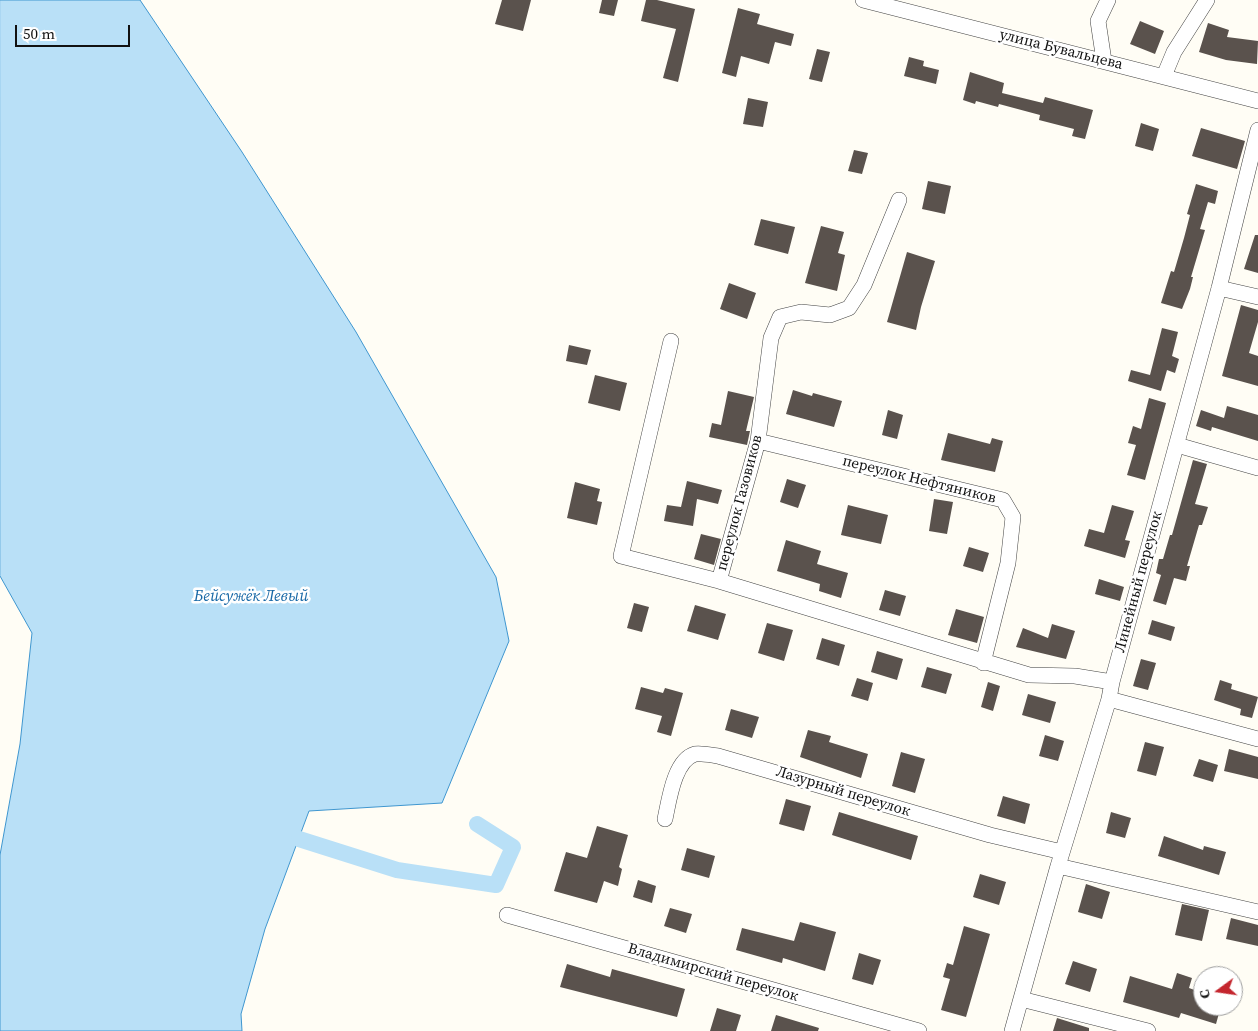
<!DOCTYPE html>
<html>
<head>
<meta charset="utf-8">
<style>
	body { margin:0 }
	#map { position:relative; width:1258px; height:1031px; overflow:hidden; background:#fffdf5; font-family:"Source Serif 4",serif }
	canvas { display:block }
	.north { position:absolute; left:1193px; top:966px; width:50px; height:50px; box-sizing:border-box; background:#fff; border:1px solid #a0a0a0; border-radius:50%; rotate:256deg; font-size:14px; font-weight:700; line-height:20px; text-align:center; color:#111 }
	.north::after { content:''; display:block; margin:auto; width:18px; height:22px; background:#c4262e; clip-path:polygon(50% 0,100% 100%,50% 72%,0 100%) }
	.scale { position:absolute; left:15px; top:25px; width:115px; height:22px; box-sizing:border-box; border:2px solid #111; border-top:0; padding-left:6px; font-size:15px; line-height:18px; white-space:nowrap; color:#111; -webkit-text-stroke:4px #fff; paint-order:stroke }
</style>
</head>
<body>
<div id="map">
<canvas width="1258" height="1031"></canvas>
<div class="north">С</div>
<div class="scale">50 m</div>
</div>
<script>
const ctx = document.querySelector('canvas').getContext('2d');
ctx.lineJoin = 'round';
function fill(path, color) {
  ctx.fillStyle = color;
  ctx.fill(path, 'evenodd');
}
function trace(path, color, width, dash) {
  ctx.strokeStyle = color;
  ctx.lineWidth = width;
  ctx.lineCap = dash ? 'butt' : 'round';
  ctx.setLineDash(dash || []);
  ctx.stroke(path);
}
function write(font, color, halo, rows, align = 'center') {
  ctx.font = font + ' "Source Serif 4",serif';
  ctx.lineWidth = 5;
  ctx.setLineDash([]);
  ctx.textBaseline = 'middle';
  ctx.strokeStyle = halo;
  ctx.fillStyle = color;
  for (const [text, x, y, turn = 0] of rows) {
    ctx.save();
    ctx.translate(x, y);
    ctx.rotate((+turn || 0) * Math.PI / 180);
    ctx.textAlign = isNaN(turn) ? turn : align;
    if (halo) ctx.strokeText(text, 0, 0);
    ctx.fillText(text, 0, 0);
    ctx.restore();
  }
}
const water = new Path2D(`
	M 0,0 L 140,0 L 242,152 L 356,332 L 496,577 L 509,641 L 442,803 L 309,811 L 265,929 L 241,1014 L 242,1031 L 0,1031 L 0,855 L 20,744 L 32,633 L 0,576 Z`);
fill(water, '#b9e0f7');
trace(water, '#3f96cf', 1);
trace(new Path2D(`
	M 299,839 L 397,870 L 496,885 L 513,847 L 477,824`), '#b9e0f7', 16);
fill(new Path2D(`
	M 502,0 L 531,0 L 523,31 L 495,24 Z
	M 602,0 L 618,0 L 614,16 L 599,13 Z
	M 646,0 L 657,0 L 695,9 L 678,82 L 663,78 L 676,29 L 641,21 Z
	M 738,8 L 760,14 L 757,24 L 794,34 L 791,46 L 775,42 L 769,64 L 741,56 L 736,77 L 722,73 Z
	M 1140,21 L 1164,31 L 1155,54 L 1130,44 Z
	M 1208,23 L 1229,30 L 1227,37 L 1258,41 L 1257,64 L 1226,60 L 1199,52 Z
	M 817,49 L 830,52 L 822,82 L 809,79 Z
	M 909,57 L 924,61 L 923,66 L 939,70 L 936,84 L 904,76 Z
	M 970,72 L 1004,83 L 1002,93 L 1043,103 L 1045,97 L 1093,110 L 1085,139 L 1072,136 L 1074,129 L 1039,120 L 1040,115 L 999,104 L 998,107 L 976,101 L 975,104 L 963,100 Z
	M 748,98 L 768,102 L 763,127 L 743,124 Z
	M 1141,123 L 1159,129 L 1153,151 L 1135,146 Z
	M 1201,128 L 1245,141 L 1237,169 L 1192,156 Z
	M 854,150 L 868,153 L 862,174 L 848,171 Z
	M 928,181 L 951,186 L 945,214 L 922,209 Z
	M 1196,184 L 1218,191 L 1215,204 L 1208,202 L 1200,229 L 1205,230 L 1191,277 L 1193,277 L 1190,289 L 1182,309 L 1161,303 L 1171,271 L 1174,272 L 1184,238 L 1190,215 L 1187,214 Z
	M 761,219 L 795,227 L 788,254 L 754,245 Z
	M 821,226 L 844,232 L 838,253 L 845,255 L 837,291 L 805,283 Z
	M 1255,235 L 1258,235 L 1258,273 L 1244,269 Z
	M 907,252 L 935,261 L 921,307 L 916,330 L 887,322 Z
	M 729,283 L 756,293 L 747,319 L 720,309 Z
	M 1241,305 L 1258,310 L 1258,322 L 1249,353 L 1258,356 L 1258,386 L 1222,376 Z
	M 1162,328 L 1178,332 L 1172,356 L 1179,359 L 1175,373 L 1167,370 L 1161,391 L 1128,381 L 1131,370 L 1150,375 Z
	M 569,345 L 591,350 L 587,365 L 566,361 Z
	M 595,375 L 627,383 L 620,411 L 588,403 Z
	M 793,390 L 812,396 L 813,393 L 842,401 L 834,427 L 786,414 Z
	M 728,391 L 754,397 L 746,431 L 750,431 L 747,445 L 709,437 L 712,423 L 721,425 Z
	M 1149,398 L 1166,403 L 1145,480 L 1127,475 L 1136,445 L 1128,443 L 1133,426 L 1141,429 Z
	M 1227,406 L 1258,415 L 1258,441 L 1212,427 L 1211,431 L 1196,426 L 1201,410 L 1224,418 Z
	M 888,410 L 903,415 L 897,439 L 882,435 Z
	M 948,433 L 990,444 L 992,438 L 1003,441 L 995,472 L 941,460 Z
	M 1193,460 L 1207,464 L 1195,504 L 1208,507 L 1202,525 L 1199,525 L 1187,566 L 1190,566 L 1186,581 L 1174,578 L 1166,605 L 1153,601 L 1161,575 L 1156,573 L 1159,559 L 1163,559 L 1170,535 L 1172,535 Z
	M 787,479 L 806,485 L 798,508 L 780,502 Z
	M 687,481 L 722,490 L 718,504 L 697,499 L 693,526 L 664,521 L 667,505 L 681,507 Z
	M 575,482 L 600,489 L 597,501 L 602,502 L 597,525 L 567,518 Z
	M 934,499 L 953,502 L 947,534 L 929,531 Z
	M 848,505 L 888,515 L 881,544 L 841,535 Z
	M 1112,505 L 1134,511 L 1125,540 L 1130,541 L 1125,558 L 1084,546 L 1089,529 L 1104,533 Z
	M 701,534 L 721,539 L 714,565 L 694,559 Z
	M 786,540 L 821,551 L 817,564 L 848,573 L 841,598 L 819,591 L 820,584 L 777,571 Z
	M 969,547 L 989,553 L 983,572 L 963,566 Z
	M 1099,579 L 1124,587 L 1120,601 L 1095,594 Z
	M 885,590 L 906,596 L 900,616 L 879,610 Z
	M 634,603 L 649,607 L 642,632 L 627,628 Z
	M 695,605 L 726,614 L 718,640 L 687,631 Z
	M 956,609 L 984,617 L 977,643 L 948,635 Z
	M 1152,620 L 1175,627 L 1171,641 L 1148,634 Z
	M 767,623 L 793,630 L 784,661 L 758,653 Z
	M 1052,624 L 1075,631 L 1066,659 L 1016,647 L 1023,628 L 1048,638 Z
	M 822,638 L 845,645 L 839,666 L 816,659 Z
	M 877,651 L 903,659 L 897,680 L 871,672 Z
	M 1141,659 L 1156,663 L 1148,690 L 1133,686 Z
	M 927,667 L 952,674 L 946,694 L 921,687 Z
	M 857,678 L 873,683 L 868,701 L 851,696 Z
	M 1220,680 L 1232,684 L 1231,689 L 1258,697 L 1252,718 L 1240,715 L 1241,709 L 1214,700 Z
	M 988,682 L 1000,686 L 993,711 L 981,707 Z
	M 641,687 L 663,693 L 665,688 L 683,693 L 671,736 L 657,732 L 662,716 L 635,709 Z
	M 1028,694 L 1056,702 L 1050,723 L 1022,715 Z
	M 731,709 L 759,717 L 752,738 L 725,730 Z
	M 808,730 L 831,736 L 829,742 L 868,754 L 861,778 L 800,757 Z
	M 1045,735 L 1064,741 L 1058,761 L 1039,756 Z
	M 1145,742 L 1164,747 L 1156,776 L 1137,771 Z
	M 1229,749 L 1258,757 L 1258,779 L 1224,771 Z
	M 901,752 L 925,759 L 915,793 L 892,786 Z
	M 1199,759 L 1218,765 L 1213,782 L 1193,776 Z
	M 1003,796 L 1030,804 L 1025,824 L 997,816 Z
	M 786,799 L 811,806 L 804,831 L 779,824 Z
	M 839,812 L 918,836 L 911,860 L 832,835 Z
	M 1111,812 L 1131,818 L 1125,838 L 1106,833 Z
	M 597,826 L 628,835 L 619,867 L 622,869 L 618,886 L 604,881 L 597,903 L 554,891 L 566,852 L 587,858 Z
	M 1164,836 L 1203,850 L 1204,846 L 1226,852 L 1219,875 L 1158,856 Z
	M 687,848 L 715,856 L 709,878 L 681,870 Z
	M 980,874 L 1006,882 L 999,905 L 973,897 Z
	M 638,880 L 656,886 L 652,903 L 633,897 Z
	M 1086,884 L 1110,892 L 1102,919 L 1078,912 Z
	M 1182,904 L 1209,910 L 1202,941 L 1175,935 Z
	M 670,908 L 692,914 L 686,933 L 664,926 Z
	M 1231,918 L 1258,925 L 1258,946 L 1226,939 Z
	M 800,922 L 836,932 L 825,971 L 783,958 L 782,963 L 736,950 L 742,928 L 794,941 Z
	M 964,926 L 990,934 L 966,1017 L 941,1010 L 950,979 L 943,977 L 947,963 L 953,965 Z
	M 859,953 L 881,960 L 873,985 L 852,979 Z
	M 1073,961 L 1097,969 L 1090,992 L 1065,984 Z
	M 567,964 L 610,977 L 612,969 L 685,989 L 677,1017 L 560,987 Z
	M 1177,973 L 1192,978 L 1189,988 L 1203,993 L 1203,1006 L 1221,1006 L 1216,1024 L 1181,1013 L 1179,1018 L 1123,1002 L 1130,976 L 1172,989 Z
	M 717,1008 L 741,1015 L 736,1031 L 710,1031 Z
	M 776,1015 L 819,1028 L 818,1031 L 771,1031 Z
	M 1057,1018 L 1089,1028 L 1089,1031 L 1053,1031 Z`), '#5a524d');
const minor = new Path2D(`
	M 863,0 L 1258,101
	M 1104,61 L 1098,21 L 1108,0
	M 1164,76 L 1174,52 L 1207,0
	M 1219,288 L 1258,297
	M 671,341 L 621,556 L 719,581 L 1029,675 L 1075,676 L 1112,682
	M 758,441 L 1003,500 L 1013,517 L 1008,563 L 983,663
	M 1177,445 L 1258,468
	M 719,581 L 758,441 L 771,338 L 780,317 L 801,312 L 830,315 L 849,308 L 864,285 L 899,200
	M 1109,699 L 1258,739
	M 665,819 C 669,801 674,760 695,754 C 701,753 711,755 718,756 L 990,835 L 1062,852
	M 1058,866 L 1258,912
	M 507,915 L 919,1031
	M 1021,999 L 1148,1031
	M 1012,1031 L 1058,866 L 1109,699 L 1112,682 L 1219,288 L 1258,130`);
trace(minor, '#444', 16);
trace(minor, '#fff', 15);
write('15px', '#111', '#fff', [
	["улица Бувальцева",1061,50,14],
	["переулок Нефтяников",919,480,14],
	["переулок Газовиков",740,503,-75],
	["Линейный переулок",1139,582,-75],
	["Лазурный переулок",843,792,17],
	["Владимирский переулок",713,973,16]
]);
write('italic 16px', '#1768a6', '#fff', [
	["Бейсужёк Левый",251,597]
]);
</script>
</body>
</html>
